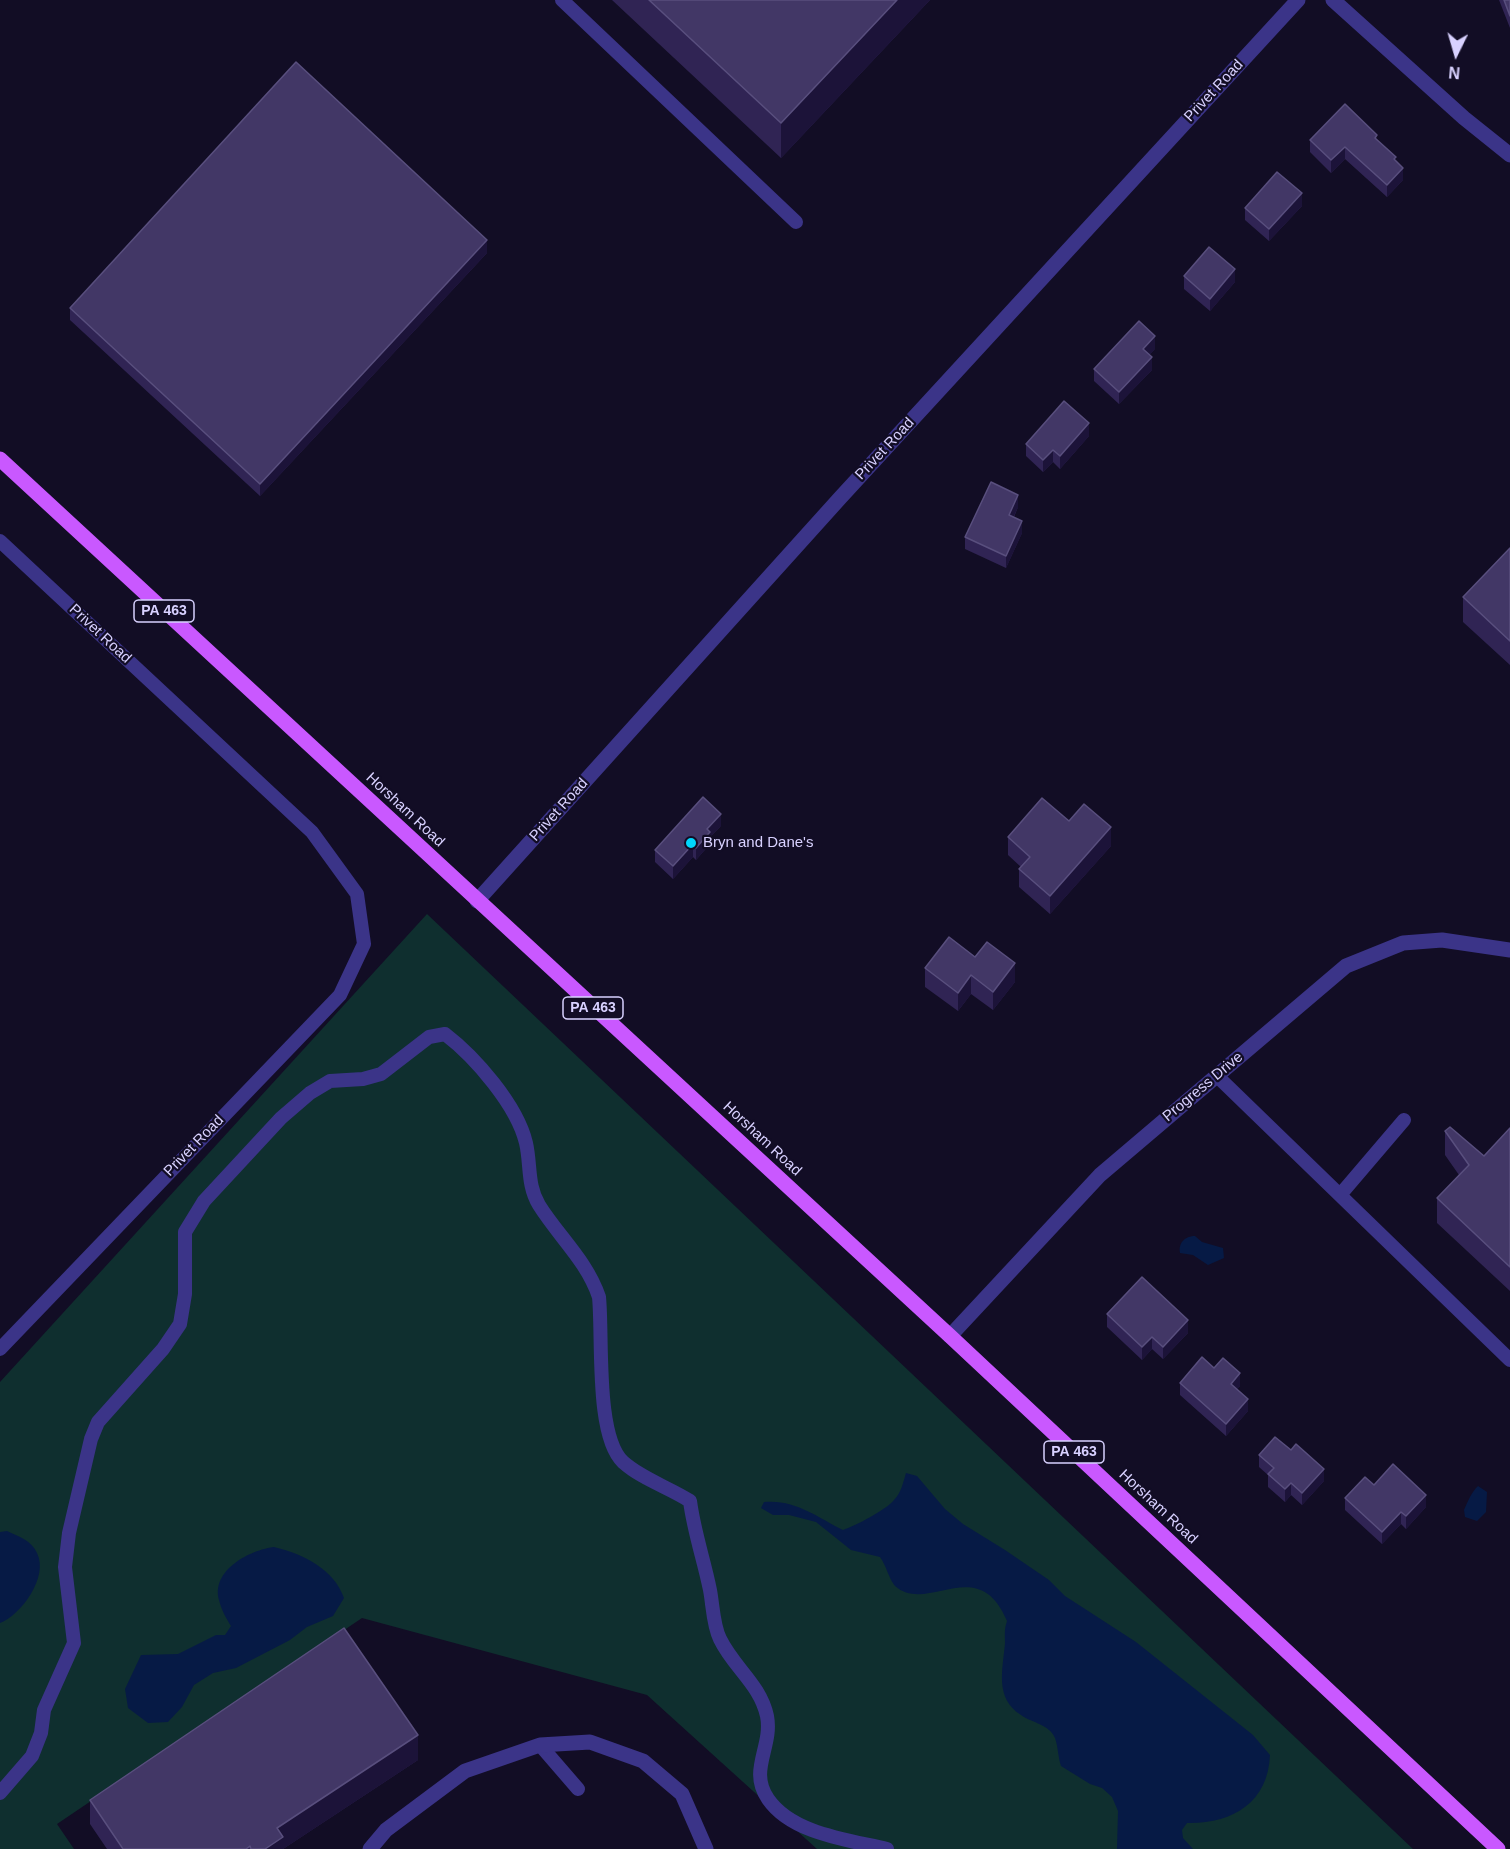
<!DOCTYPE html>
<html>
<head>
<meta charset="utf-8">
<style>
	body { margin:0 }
	#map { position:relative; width:1510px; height:1849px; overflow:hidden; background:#120d25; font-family:Arial,sans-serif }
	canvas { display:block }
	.north { position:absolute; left:1426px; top:24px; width:60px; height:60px; -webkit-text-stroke:4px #120d25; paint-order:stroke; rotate:185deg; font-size:16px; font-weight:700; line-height:24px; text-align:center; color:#d8d1ff }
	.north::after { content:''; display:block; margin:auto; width:21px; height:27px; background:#d8d1ff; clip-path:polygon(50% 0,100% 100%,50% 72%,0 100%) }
</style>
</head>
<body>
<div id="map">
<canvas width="1510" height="1849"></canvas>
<div class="north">N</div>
</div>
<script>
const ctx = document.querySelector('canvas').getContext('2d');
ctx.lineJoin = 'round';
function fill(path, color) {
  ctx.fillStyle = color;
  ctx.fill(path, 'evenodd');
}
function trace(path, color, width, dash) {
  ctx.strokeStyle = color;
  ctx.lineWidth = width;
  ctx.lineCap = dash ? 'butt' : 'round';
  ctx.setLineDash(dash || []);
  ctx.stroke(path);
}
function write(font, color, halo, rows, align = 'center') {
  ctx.font = font + ' Arial,sans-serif';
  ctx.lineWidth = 4.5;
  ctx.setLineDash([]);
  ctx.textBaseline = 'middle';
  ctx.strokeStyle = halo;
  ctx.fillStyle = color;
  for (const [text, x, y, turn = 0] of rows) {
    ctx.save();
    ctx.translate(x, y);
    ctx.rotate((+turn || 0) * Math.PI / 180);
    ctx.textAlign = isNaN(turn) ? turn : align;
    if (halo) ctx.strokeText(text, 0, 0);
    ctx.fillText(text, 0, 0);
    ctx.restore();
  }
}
fill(new Path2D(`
	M 427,914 L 1413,1849 L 817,1849 L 647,1695 L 362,1618 L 57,1824 L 74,1849 L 0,1849 L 0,1382 Z`), '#0f2f2f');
fill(new Path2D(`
	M 1195,1236 L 1202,1242 L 1223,1248 L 1224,1258 L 1208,1265 L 1193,1255 L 1180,1253 C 1178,1242 1186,1236 1195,1236 Z
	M 906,1473 L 917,1476 L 945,1509 L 963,1524 L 1005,1550 L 1049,1580 L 1065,1596 L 1136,1642 L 1253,1735 L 1270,1755 C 1268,1803 1232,1824 1187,1823 L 1182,1830 L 1183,1838 L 1193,1849 L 1117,1849 L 1118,1811 L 1112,1797 L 1102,1788 L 1090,1784 L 1061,1766 C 1058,1757 1058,1746 1055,1738 C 1049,1724 1032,1723 1021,1715 C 994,1698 1003,1669 1005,1643 C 1005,1634 1004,1630 1007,1621 C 978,1552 928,1615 895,1586 C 889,1579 886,1565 880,1557 L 851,1550 L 816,1522 L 789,1515 L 773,1515 L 761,1508 L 764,1502 C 795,1499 817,1517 843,1530 C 855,1526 886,1510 894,1500 C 901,1493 903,1483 906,1473 Z
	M 1478,1486 L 1487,1492 L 1486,1512 L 1477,1521 L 1465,1517 L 1464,1510 C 1467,1503 1472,1491 1478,1486 Z
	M 7,1531 C 20,1537 31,1540 37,1553 C 49,1577 21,1615 0,1623 L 0,1532 Z
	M 274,1547 C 303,1554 334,1569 344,1598 L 333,1616 L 307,1627 L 290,1640 L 236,1668 L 213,1673 L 194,1685 L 182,1707 L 168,1722 L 148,1723 L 128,1708 L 125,1689 L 141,1655 L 178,1654 L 216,1635 L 225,1635 L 231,1626 C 226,1618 221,1609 219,1600 C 211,1570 250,1550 274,1547 Z`), '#061a45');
trace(new Path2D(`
	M 562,0 L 796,222
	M 0,541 L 312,832 L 357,894 L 364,944 L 340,995 L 0,1349
	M 1217,1076 L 1510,1360
	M 1340,1195 L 1404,1120
	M 540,1745 L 578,1789
	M 0,1793 L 32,1756 L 41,1733 L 44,1710 L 74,1643 L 65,1567 L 69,1533 L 91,1439 L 98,1422 L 163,1349 L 180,1324 L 185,1294 L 185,1232 L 204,1201 L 281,1118 L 310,1093 L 330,1081 L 363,1079 L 381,1074 L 429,1037 L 445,1034 C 475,1057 517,1105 526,1143 C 531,1165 527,1185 539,1205 C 559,1237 587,1261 599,1297 C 603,1336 595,1436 623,1462 C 642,1479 668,1487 690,1501 C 694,1532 704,1560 710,1590 C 713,1606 713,1625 720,1639 C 734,1668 760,1684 767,1716 C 773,1747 748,1770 768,1799 C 792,1834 849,1840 887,1849`), '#3b3488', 14);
trace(new Path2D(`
	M 1333,0 L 1464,118 L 1510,155
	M 477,901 L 840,498 L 1298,0
	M 950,1336 L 1100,1175 L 1346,966 L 1403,943 L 1442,940 L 1510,950
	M 370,1849 L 386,1830 L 465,1771 L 540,1745 L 590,1742 L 643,1761 L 682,1794 L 706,1849`), '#3b3488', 15);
trace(new Path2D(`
	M 0,459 L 950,1336 L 1498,1849`), '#c958ff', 15);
fill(new Path2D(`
	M 612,0 L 930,0 L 781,158 Z
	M 1499,0 L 1510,0 L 1510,28 Z
	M 1310,140 L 1377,140 L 1396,161 L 1403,180 L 1387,197 L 1345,159 L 1331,173 L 1310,152 Z
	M 1302,206 L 1269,241 L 1245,220 L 1245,208 Z
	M 487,253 L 260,496 L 70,320 L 70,308 Z
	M 1184,276 L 1235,282 L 1210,311 L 1184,289 Z
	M 1155,349 L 1149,355 L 1152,370 L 1119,404 L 1094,381 L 1094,369 Z
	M 1089,436 L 1060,469 L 1053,462 L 1043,472 L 1026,456 L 1026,444 Z
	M 1018,507 L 1014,517 L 1022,533 L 1006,568 L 965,549 L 965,537 Z
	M 1510,548 L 1510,665 L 1463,622 L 1463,597 Z
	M 721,826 L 710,837 L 710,844 L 696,860 L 693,857 L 673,879 L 655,862 L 655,850 Z
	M 1008,837 L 1111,846 L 1050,914 L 1019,887 L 1019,869 L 1021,867 L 1008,855 Z
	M 975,957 L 1015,982 L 993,1010 L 971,994 L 958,1011 L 925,987 L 925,968 Z
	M 1510,1128 L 1510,1291 L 1437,1223 L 1437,1198 L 1459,1175 L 1445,1155 L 1445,1131 L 1484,1156 Z
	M 1107,1314 L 1188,1333 L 1163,1359 L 1152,1349 L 1142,1360 L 1107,1327 Z
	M 1214,1368 L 1240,1386 L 1237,1389 L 1248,1411 L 1226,1436 L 1180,1395 L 1180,1383 Z
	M 1259,1455 L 1324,1481 L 1302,1505 L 1291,1495 L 1285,1502 L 1268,1487 L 1268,1475 L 1259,1467 Z
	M 1374,1485 L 1426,1507 L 1406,1529 L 1401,1524 L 1382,1544 L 1345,1510 L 1345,1498 Z
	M 418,1760 L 283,1849 L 107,1849 L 90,1824 L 90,1800 Z`), '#302454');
fill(new Path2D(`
	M 897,0 L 930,0 L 781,158 L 781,123 Z
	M 1345,147 L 1345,159 L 1331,173 L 1331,160 Z
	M 1403,168 L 1403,180 L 1387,197 L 1387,185 Z
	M 1302,193 L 1302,206 L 1269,241 L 1269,229 Z
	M 487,240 L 487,253 L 260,496 L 260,484 Z
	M 1235,269 L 1235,282 L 1210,311 L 1210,299 Z
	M 1155,336 L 1155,349 L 1143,362 L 1143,349 Z
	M 1152,357 L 1152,370 L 1119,404 L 1119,392 Z
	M 1089,423 L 1089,436 L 1060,469 L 1060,456 Z
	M 1053,450 L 1053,462 L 1043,472 L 1043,460 Z
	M 1018,495 L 1018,507 L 1009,527 L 1009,515 Z
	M 1022,521 L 1022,533 L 1006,568 L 1006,556 Z
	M 721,814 L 721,826 L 710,837 L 710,844 L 696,860 L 696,848 L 707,829 Z
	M 1111,827 L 1111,846 L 1050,914 L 1050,896 Z
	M 693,844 L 693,857 L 673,879 L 673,866 Z
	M 1015,963 L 1015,982 L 993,1010 L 993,992 Z
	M 971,975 L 971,994 L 958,1011 L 958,993 Z
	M 1188,1320 L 1188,1333 L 1163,1359 L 1163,1347 Z
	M 1152,1337 L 1152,1349 L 1142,1360 L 1142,1347 Z
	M 1240,1373 L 1240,1386 L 1231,1396 L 1231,1384 Z
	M 1248,1399 L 1248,1411 L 1226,1436 L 1226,1424 Z
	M 1324,1469 L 1324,1481 L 1302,1505 L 1302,1493 Z
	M 1291,1483 L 1291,1495 L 1285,1502 L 1285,1489 Z
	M 1426,1495 L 1426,1507 L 1406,1529 L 1406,1516 Z
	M 1401,1512 L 1401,1524 L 1382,1544 L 1382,1532 Z
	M 418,1735 L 418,1760 L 283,1849 L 265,1849 L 277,1828 Z`), '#1c1339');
const building = new Path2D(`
	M 649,0 L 897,0 L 781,123 Z
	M 1504,0 L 1510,0 L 1510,16 Z
	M 296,62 L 487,240 L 260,484 L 70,308 Z
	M 1345,104 L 1377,135 L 1375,138 L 1396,157 L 1394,159 L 1403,168 L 1387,185 L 1345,147 L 1331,160 L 1310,140 Z
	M 1277,172 L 1302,193 L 1269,229 L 1245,208 Z
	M 1209,247 L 1235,269 L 1210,299 L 1184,276 Z
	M 1139,321 L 1155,336 L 1143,349 L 1152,357 L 1119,392 L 1094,369 Z
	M 1064,401 L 1089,423 L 1060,456 L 1053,450 L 1043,460 L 1026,444 Z
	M 991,482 L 1018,495 L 1009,515 L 1022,521 L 1006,556 L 965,537 Z
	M 1510,548 L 1510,641 L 1463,597 Z
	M 703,797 L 721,814 L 707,829 L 710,832 L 696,848 L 693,844 L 673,866 L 655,850 Z
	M 1042,798 L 1069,821 L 1084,804 L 1111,827 L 1050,896 L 1019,869 L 1030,857 L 1008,837 Z
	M 949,937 L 975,957 L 987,942 L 1015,963 L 993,992 L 971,975 L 958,993 L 925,968 Z
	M 1450,1127 L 1484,1156 L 1510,1128 L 1510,1267 L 1437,1198 L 1469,1165 L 1445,1131 Z
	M 1142,1277 L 1188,1320 L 1163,1347 L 1152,1337 L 1142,1347 L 1107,1314 Z
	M 1202,1357 L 1214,1368 L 1223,1358 L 1240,1373 L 1231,1384 L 1248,1399 L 1226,1424 L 1180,1383 Z
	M 1275,1437 L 1291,1450 L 1296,1444 L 1324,1469 L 1302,1493 L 1291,1483 L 1285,1489 L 1268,1474 L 1274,1468 L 1259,1455 Z
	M 1393,1464 L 1426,1495 L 1406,1516 L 1401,1512 L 1382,1532 L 1345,1498 L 1365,1477 L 1374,1485 Z
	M 344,1628 L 418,1735 L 277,1828 L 283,1837 L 265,1849 L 251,1849 L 250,1846 L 246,1849 L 123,1849 L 90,1800 Z`);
fill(building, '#423766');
trace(building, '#594f7e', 1.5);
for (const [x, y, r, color] of [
	[691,843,6,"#00d6fc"]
]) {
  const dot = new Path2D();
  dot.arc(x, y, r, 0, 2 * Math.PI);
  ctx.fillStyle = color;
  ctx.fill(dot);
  trace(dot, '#120d25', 2);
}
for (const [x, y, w] of [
	[164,611,60],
	[593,1008,60],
	[1074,1452,60]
]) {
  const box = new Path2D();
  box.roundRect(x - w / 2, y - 11, w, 22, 4.5);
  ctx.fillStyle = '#120d25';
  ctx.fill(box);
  trace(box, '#d8d1ff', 1.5);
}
write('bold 14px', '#d8d1ff', null, [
	["PA 463",164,611],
	["PA 463",593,1008],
	["PA 463",1074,1452]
]);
write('15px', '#d8d1ff', '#120d25', [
	["Privet Road",1214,91,-47],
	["Privet Road",885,449,-47],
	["Privet Road",100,634,43],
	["Horsham Road",405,810,43],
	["Privet Road",559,810,-48],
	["Progress Drive",1203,1087,-40],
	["Horsham Road",762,1139,43],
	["Privet Road",194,1146,-46],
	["Horsham Road",1158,1507,43]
]);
write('15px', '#d8d1ff', '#120d25', [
	["Bryn and Dane's",703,843]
], 'left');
</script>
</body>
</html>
